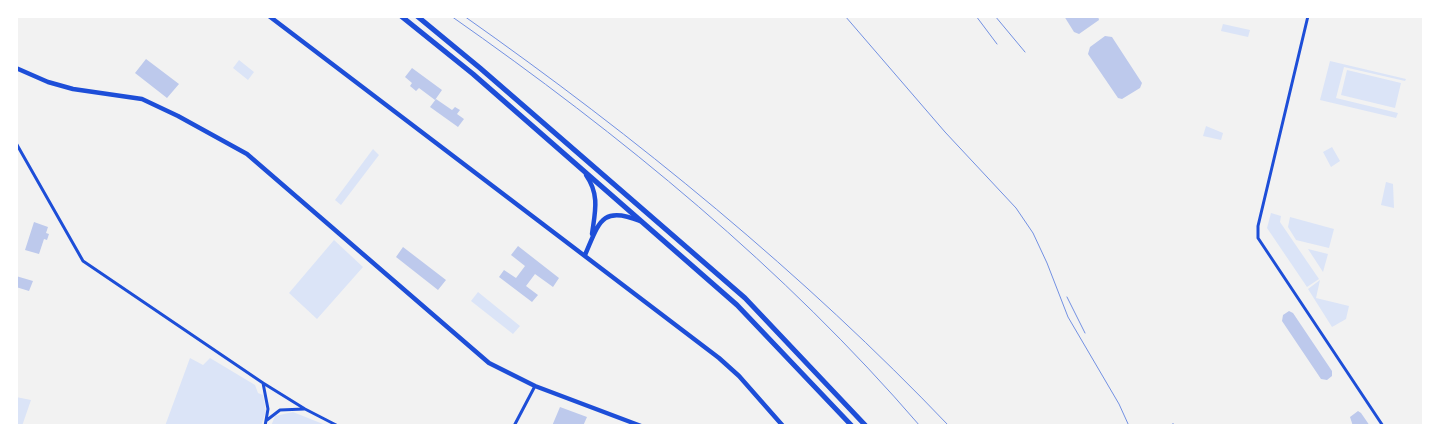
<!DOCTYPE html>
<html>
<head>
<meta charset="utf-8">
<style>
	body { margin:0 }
	#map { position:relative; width:1440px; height:442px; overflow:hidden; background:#f2f2f2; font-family:"Exo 2",sans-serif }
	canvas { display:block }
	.frame { position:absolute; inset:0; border:18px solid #fff; pointer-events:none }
</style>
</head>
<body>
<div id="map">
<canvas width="1440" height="442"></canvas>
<div class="frame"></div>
</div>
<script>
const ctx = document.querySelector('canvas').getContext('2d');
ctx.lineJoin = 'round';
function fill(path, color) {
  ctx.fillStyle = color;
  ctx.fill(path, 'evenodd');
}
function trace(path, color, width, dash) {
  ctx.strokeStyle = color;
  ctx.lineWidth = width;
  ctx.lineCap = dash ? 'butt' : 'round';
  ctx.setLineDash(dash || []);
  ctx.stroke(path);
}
fill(new Path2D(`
	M 1223,24 L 1250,30 L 1248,37 L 1221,31 Z
	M 239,60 L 254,72 L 248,80 L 233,68 Z
	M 1330,61 L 1406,79 L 1405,81 L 1344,67 L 1336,98 L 1398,113 L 1396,118 L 1320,100 Z
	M 1347,70 L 1401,83 L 1395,108 L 1341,95 Z
	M 1206,126 L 1223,133 L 1221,140 L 1203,136 Z
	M 1332,147 L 1340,161 L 1331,167 L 1323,152 Z
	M 373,149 L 379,155 L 341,205 L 335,200 Z
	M 1386,182 L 1393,184 L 1394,208 L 1381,205 Z
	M 1271,213 L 1281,216 L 1280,222 L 1319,279 L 1307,287 L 1267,228 Z
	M 1290,217 L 1334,229 L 1329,248 L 1296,240 L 1288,227 Z
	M 334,240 L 363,267 L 317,319 L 289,293 Z
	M 1308,249 L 1328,254 L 1323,272 Z
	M 1320,280 L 1316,298 L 1349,306 L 1346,319 L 1332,327 L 1308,289 Z
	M 478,292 L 520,326 L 513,334 L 471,301 Z
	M 190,358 L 203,365 L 210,358 L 255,385 L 258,393 L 263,395 L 266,411 L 261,426 L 165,426 Z
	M 16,397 L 31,400 L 22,426 L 16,426 Z
	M 293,412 L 323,424 L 327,426 L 271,426 L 275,416 Z`), '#dbe4f7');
fill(new Path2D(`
	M 1064,16 L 1098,16 L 1099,20 L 1079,34 L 1074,32 Z
	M 1105,36 L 1112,37 L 1142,83 L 1140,88 L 1122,99 L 1118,98 L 1088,54 L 1090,47 Z
	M 146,59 L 179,84 L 167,98 L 135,73 Z
	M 412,68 L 442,90 L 435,100 L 419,88 L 416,91 L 410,86 L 412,83 L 405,77 Z
	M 436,99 L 452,110 L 455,107 L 460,110 L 457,114 L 464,119 L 458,127 L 430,107 Z
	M 34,222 L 48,227 L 46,233 L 49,234 L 47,240 L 44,239 L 39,254 L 25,250 Z
	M 518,246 L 559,278 L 553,287 L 535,274 L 526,286 L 538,295 L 532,302 L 499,277 L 504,270 L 516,278 L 525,266 L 511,255 Z
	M 403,247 L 446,280 L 438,290 L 396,257 Z
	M 16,276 L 33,281 L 29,291 L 16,287 Z
	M 1289,311 L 1293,313 L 1332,371 L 1332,376 L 1327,380 L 1321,379 L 1282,321 L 1283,315 Z
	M 560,407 L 587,417 L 583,426 L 552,426 Z
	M 1358,411 L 1361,413 L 1370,426 L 1353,426 L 1350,417 Z`), '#bdc9ec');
trace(new Path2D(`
	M 1308,16 L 1258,226 L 1258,238 L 1383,426
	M 16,143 L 83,261 L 263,383 L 305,409 L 338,426
	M 263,383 L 268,409 L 265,426
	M 267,420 L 280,410 L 304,409
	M 1173,425 L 1173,426
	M 514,426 L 535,386`), '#1d4ed8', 3);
trace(new Path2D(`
	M 269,16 L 719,358 L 739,376 L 783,426
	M 16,68 L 48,82 L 73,89 L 142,99 L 178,116 L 247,154 L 489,363 L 535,386 L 641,426
	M 586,175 C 600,195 595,212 592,234
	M 585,255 C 599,223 601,205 640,221`), '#1d4ed8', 4.5);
trace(new Path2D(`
	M 401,16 L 473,74 L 737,305 L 852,426
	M 417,16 L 480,68 L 745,298 L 866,426`), '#1d4ed8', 5);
trace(new Path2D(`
	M 451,16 C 621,135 784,268 920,426
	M 464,16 C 636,137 804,274 949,426
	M 845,16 L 945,132 L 1016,208 L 1033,233 L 1047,263 L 1068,317 L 1119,404 L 1129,426
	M 976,16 L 997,44
	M 995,16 L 1025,52
	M 1067,297 L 1085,333`), '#7290e2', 1);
</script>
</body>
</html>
